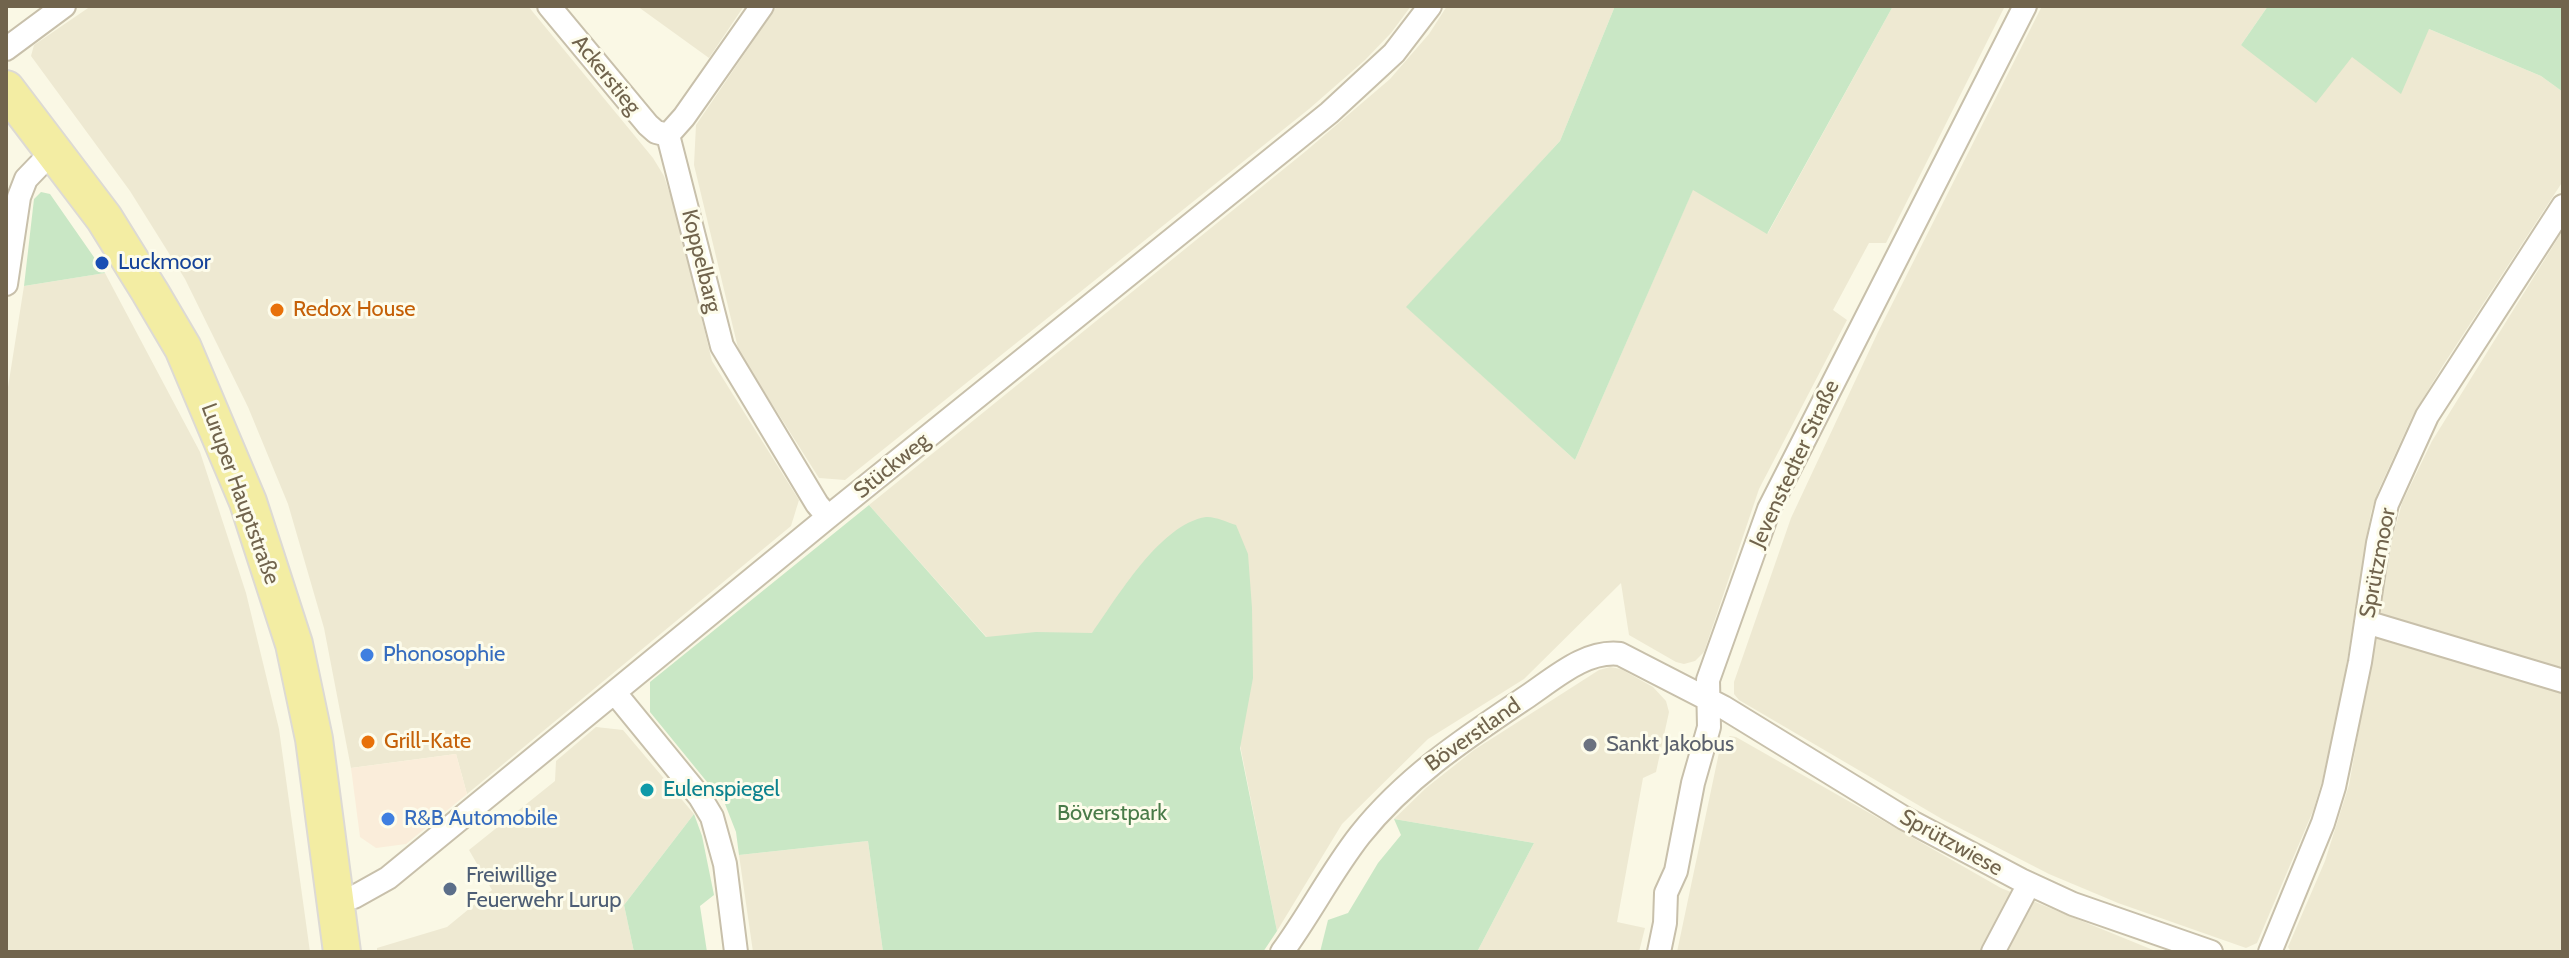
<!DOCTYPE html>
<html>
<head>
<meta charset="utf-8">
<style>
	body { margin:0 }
	#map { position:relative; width:2569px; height:958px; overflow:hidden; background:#faf8e5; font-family:Cabin,sans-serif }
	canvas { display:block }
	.frame { position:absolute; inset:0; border:8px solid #71644d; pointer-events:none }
</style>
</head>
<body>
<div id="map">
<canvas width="2569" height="958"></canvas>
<div class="frame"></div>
</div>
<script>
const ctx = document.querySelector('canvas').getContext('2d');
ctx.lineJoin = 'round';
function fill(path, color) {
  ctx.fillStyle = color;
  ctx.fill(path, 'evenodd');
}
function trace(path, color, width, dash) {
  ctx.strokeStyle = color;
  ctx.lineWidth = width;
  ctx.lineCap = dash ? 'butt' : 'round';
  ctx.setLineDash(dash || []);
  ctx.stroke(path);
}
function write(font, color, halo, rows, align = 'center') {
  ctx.font = font + ' Cabin,sans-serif';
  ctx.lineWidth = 6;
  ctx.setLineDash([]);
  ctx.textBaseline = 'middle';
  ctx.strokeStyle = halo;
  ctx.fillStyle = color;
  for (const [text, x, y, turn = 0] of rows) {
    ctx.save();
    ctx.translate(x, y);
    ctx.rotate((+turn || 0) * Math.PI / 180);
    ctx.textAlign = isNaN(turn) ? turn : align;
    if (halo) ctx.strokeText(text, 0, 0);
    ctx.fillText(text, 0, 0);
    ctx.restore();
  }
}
fill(new Path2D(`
	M 91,6 L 528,6 L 653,158 L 664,176 L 675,210 L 712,361 L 799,500 L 791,526 L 467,794 L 456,754 L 351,768 L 324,628 L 288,504 L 248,407 L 185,279 L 130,191 L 31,56 L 34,45 Z
	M 637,6 L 744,6 L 709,58 Z
	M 777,6 L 1411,6 L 1391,33 L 1365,60 L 1309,109 L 845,480 L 819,478 L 739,352 L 694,165 L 696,125 Z
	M 1447,6 L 1615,6 L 1560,141 L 1407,307 L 1575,460 L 1693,189 L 1768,233 L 1893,6 L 2005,6 L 1886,243 L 1869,243 L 1833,310 L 1847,320 L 1759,489 L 1704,652 L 1695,661 L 1684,664 L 1676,662 L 1629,635 L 1621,583 L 1524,679 L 1428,739 L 1342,824 L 1277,931 L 1204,564 L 1040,697 L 869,505 L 1306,151 L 1390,79 L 1429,34 Z
	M 2042,6 L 2268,6 L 2241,45 L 2352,57 L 2429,29 L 2541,76 L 2563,92 L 2563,181 L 2442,367 L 2412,417 L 2379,489 L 2371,512 L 2341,698 L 2322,781 L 2313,811 L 2257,943 L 2246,948 L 2118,903 L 2049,874 L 1942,819 L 1739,700 L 1734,694 L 1734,682 L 1791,518 L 1878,332 Z
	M 2563,230 L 2563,952 L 2291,952 L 2288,947 L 2325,861 L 2349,785 L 2393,536 L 2402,503 L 2432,441 Z
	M 105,273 L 200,452 L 246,593 L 279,729 L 310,952 L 6,952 L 6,400 L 24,286 Z
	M 1610,667 L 1621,669 L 1653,687 L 1666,701 L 1669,712 L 1656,772 L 1643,778 L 1617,922 L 1645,928 L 1639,952 L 1477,952 L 1534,843 L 1394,819 L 1426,788 L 1474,750 L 1599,670 Z
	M 596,727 L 623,730 L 694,814 L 624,905 L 634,952 L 377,952 L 377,948 L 447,927 L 492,890 L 469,850 L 555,781 L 556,761 Z
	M 1730,736 L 1736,737 L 2001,888 L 2158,952 L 1677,952 L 1721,743 Z
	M 868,841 L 883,952 L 753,952 L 739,855 Z`), '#eee9d2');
fill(new Path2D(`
	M 456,754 L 467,794 L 406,844 L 376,848 L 360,837 L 351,768 Z`), '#faedda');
fill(new Path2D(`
	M 1615,6 L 1893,6 L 1767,234 L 1693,190 L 1575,460 L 1406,307 L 1560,141 Z
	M 2268,6 L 2563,6 L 2563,92 L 2541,76 L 2429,29 L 2401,94 L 2352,57 L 2316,103 L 2241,45 Z
	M 41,192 L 50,194 L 105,273 L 24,286 L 34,199 Z
	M 869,505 L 986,637 L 1036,632 L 1092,633 C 1117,598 1160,524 1206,517 C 1214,516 1227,522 1236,525 L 1248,554 L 1252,608 L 1253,678 L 1240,748 L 1277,931 L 1263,952 L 883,952 L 868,841 L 739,855 L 736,832 L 725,804 L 650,712 L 650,682 Z
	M 694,814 L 702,836 L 714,895 L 700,906 L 707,952 L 634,952 L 624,905 Z
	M 1394,819 L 1534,843 L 1477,952 L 1320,952 L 1328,920 L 1348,913 L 1378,863 L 1401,835 Z`), '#c9e7c5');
const minor = new Path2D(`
	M 549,6 L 648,125 L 656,132 L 668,135
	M 762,6 L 684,117 L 668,135 L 722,346 L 817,504 L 828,517
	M 6,49 L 64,6
	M 6,284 L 19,197 L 26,179 L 53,151
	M 2366,622 L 2563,681
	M 615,693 L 700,797 L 712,817 L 725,864 L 736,952
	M 333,900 L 354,897 L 388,878 L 828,517 L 1329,113 L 1394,53 L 1430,6
	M 1282,952 C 1310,914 1331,872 1360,835 C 1407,776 1467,737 1528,696 C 1556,677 1586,650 1620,654 L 1723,707 L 1904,818 L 2021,880 L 2073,904 L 2211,952
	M 1659,952 L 1665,923 L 1666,893 L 1676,871 L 1693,783 L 1709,727 L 1708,680 L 1769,509 L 2025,6
	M 1993,952 L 2029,884
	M 2270,952 L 2323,823 L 2334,787 L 2360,662 L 2378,543 L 2387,504 L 2427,416 L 2563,206`);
const primary = new Path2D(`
	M 6,89 L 104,218 L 150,292 L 183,348 L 248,502 L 294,644 L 314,739 L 342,952`);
trace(minor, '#c8c0ab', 26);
trace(primary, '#dddad4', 40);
trace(minor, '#fff', 22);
trace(primary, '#f3eda3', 36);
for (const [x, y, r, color] of [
	[102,263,8,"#1a4fb4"],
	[277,310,8,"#e8710a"],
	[367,655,8,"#3f7fe0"],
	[368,742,8,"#e8710a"],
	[1590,745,8,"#6b7280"],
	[647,790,8,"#0f9aa8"],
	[388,819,8,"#3f7fe0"],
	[450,889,8,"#5c6f8a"]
]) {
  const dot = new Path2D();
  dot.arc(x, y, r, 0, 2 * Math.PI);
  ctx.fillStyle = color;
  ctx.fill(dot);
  trace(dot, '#fdfceb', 3);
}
write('22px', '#71644d', '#fdfceb', [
	["Ackerstieg",606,75,51],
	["Koppelbarg",701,261,76],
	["Jevenstedter Straße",1795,464,-65],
	["Stückweg",892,466,-39],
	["Luruper Hauptstraße",240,494,70],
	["Sprützmoor",2378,563,-79],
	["Böverstland",1473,735,-35],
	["Sprützwiese",1951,843,29]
]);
write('22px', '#164399', '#fdfceb', [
	["Luckmoor",118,263]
], 'left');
write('22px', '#c56008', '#fdfceb', [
	["Redox House",293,310],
	["Grill-Kate",384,742]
], 'left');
write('22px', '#366cbe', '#fdfceb', [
	["Phonosophie",383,655],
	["R&B Automobile",404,819]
], 'left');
write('22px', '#5b616d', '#fdfceb', [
	["Sankt Jakobus",1606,745]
], 'left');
write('22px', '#0d838f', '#fdfceb', [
	["Eulenspiegel",663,790]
], 'left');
write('22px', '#497b49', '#fdfceb', [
	["Böverstpark",1112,814]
]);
write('22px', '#4e5e75', '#fdfceb', [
	["Freiwillige",466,876],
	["Feuerwehr Lurup",466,901]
], 'left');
</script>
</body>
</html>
